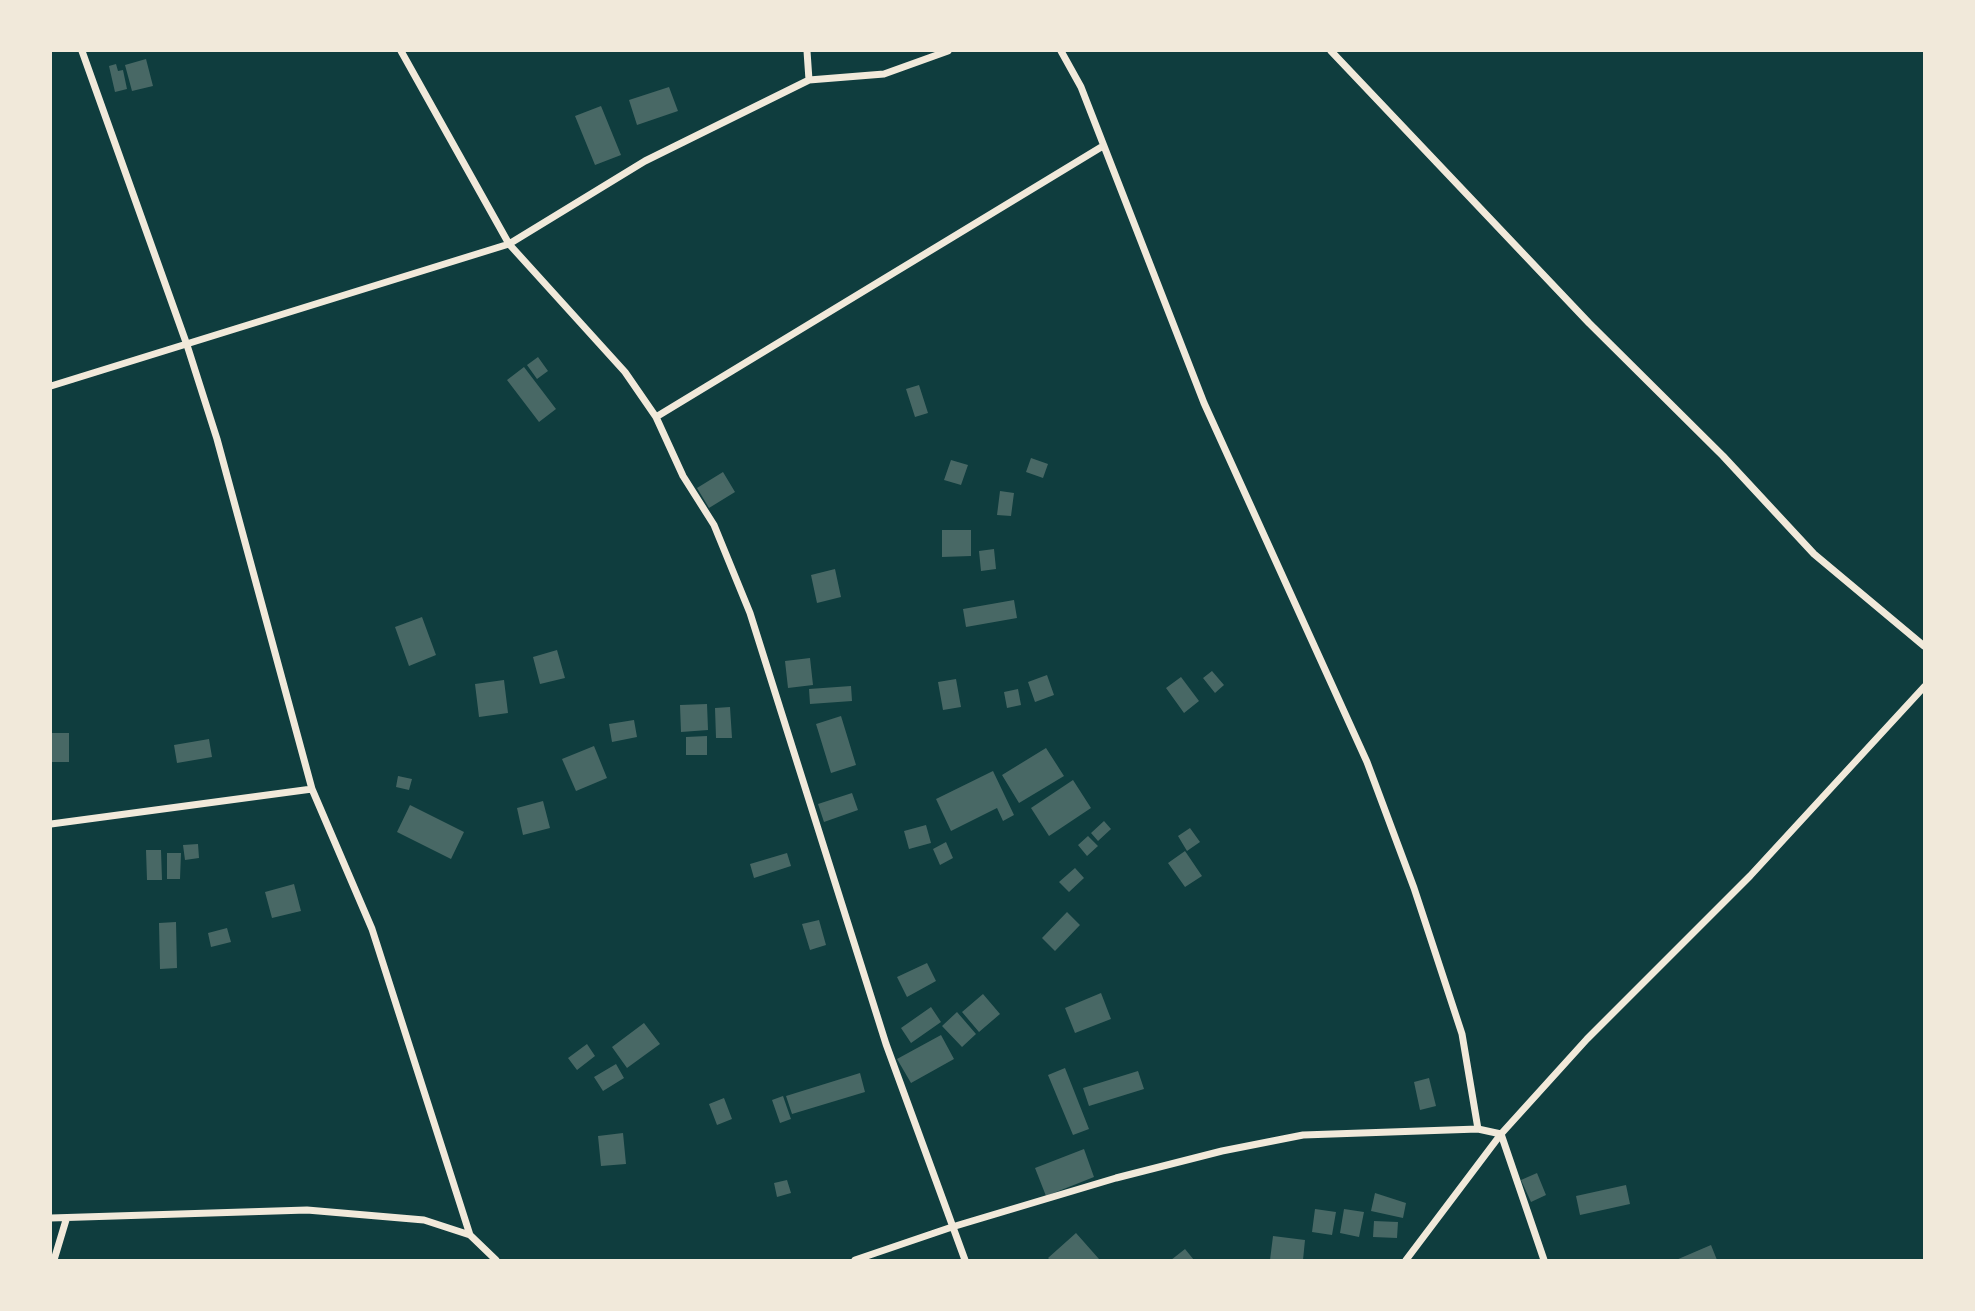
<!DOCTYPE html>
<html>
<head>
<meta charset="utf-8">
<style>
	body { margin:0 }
	#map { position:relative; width:1975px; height:1311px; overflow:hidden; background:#0f3d3e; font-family:Manrope,sans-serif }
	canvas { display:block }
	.frame { position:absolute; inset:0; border:52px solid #f1e9da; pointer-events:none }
</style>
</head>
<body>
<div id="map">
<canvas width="1975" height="1311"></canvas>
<div class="frame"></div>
</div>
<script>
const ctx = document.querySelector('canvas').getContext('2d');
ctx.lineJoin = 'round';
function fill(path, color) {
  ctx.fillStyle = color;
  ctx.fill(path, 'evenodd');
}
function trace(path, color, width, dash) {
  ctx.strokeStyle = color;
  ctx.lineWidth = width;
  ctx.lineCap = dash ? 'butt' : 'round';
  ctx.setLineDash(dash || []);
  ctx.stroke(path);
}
fill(new Path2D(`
	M 146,59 L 153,86 L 132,91 L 125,65 Z
	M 116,64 L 118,71 L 123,70 L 127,89 L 115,92 L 109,66 Z
	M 669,87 L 678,111 L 637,125 L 629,100 Z
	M 601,106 L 621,155 L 595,165 L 575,116 Z
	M 538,357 L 548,371 L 537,379 L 527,365 Z
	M 524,367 L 556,409 L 539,422 L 507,380 Z
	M 919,385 L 928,413 L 915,417 L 906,389 Z
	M 1031,458 L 1048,464 L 1043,478 L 1026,472 Z
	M 951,460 L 968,465 L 961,485 L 944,480 Z
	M 723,472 L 735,492 L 709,508 L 697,488 Z
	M 1000,491 L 1014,493 L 1011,516 L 997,515 Z
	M 942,530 L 971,530 L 971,556 L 942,557 Z
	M 994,549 L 996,569 L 981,571 L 979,551 Z
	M 835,569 L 841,597 L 817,603 L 811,575 Z
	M 1014,600 L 1017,618 L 966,627 L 963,609 Z
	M 422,617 L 436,655 L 409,666 L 395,627 Z
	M 557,650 L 565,678 L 540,684 L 533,657 Z
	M 810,658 L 813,685 L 788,688 L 785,661 Z
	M 1212,671 L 1224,685 L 1215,693 L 1203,678 Z
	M 1047,675 L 1054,695 L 1035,702 L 1028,682 Z
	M 1181,677 L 1199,701 L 1184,713 L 1166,688 Z
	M 956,679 L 961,707 L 943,710 L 938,682 Z
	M 504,680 L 508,713 L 479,717 L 475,684 Z
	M 851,686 L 852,701 L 810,704 L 809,689 Z
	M 1018,689 L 1021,705 L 1007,708 L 1004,692 Z
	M 707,704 L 708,730 L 681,732 L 680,705 Z
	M 730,707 L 732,738 L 716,738 L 715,708 Z
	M 841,716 L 856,765 L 831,773 L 816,724 Z
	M 634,720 L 637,737 L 612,742 L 609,724 Z
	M 51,733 L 69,733 L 69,762 L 51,762 Z
	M 707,736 L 707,755 L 686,755 L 686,737 Z
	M 209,739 L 212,757 L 177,763 L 174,745 Z
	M 594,746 L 607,778 L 576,791 L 562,759 Z
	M 1046,748 L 1064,776 L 1019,803 L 1002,775 Z
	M 993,771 L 1014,815 L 1003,821 L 997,808 L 951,831 L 936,799 Z
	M 398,776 L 412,779 L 409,790 L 396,787 Z
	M 1073,780 L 1091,808 L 1049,836 L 1031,808 Z
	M 852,793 L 858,810 L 824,822 L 818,804 Z
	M 543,801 L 550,828 L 523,835 L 517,808 Z
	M 410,805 L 464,832 L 451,859 L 397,832 Z
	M 1104,821 L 1111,829 L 1098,841 L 1091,833 Z
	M 926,825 L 931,843 L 909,849 L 904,831 Z
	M 1190,828 L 1200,842 L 1187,851 L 1178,836 Z
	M 1088,836 L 1098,846 L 1087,856 L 1078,845 Z
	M 946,842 L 953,858 L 940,865 L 933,849 Z
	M 198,844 L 199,858 L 185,860 L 183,845 Z
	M 146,850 L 161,850 L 162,880 L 147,880 Z
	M 1185,851 L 1202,876 L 1185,887 L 1168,863 Z
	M 167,853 L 181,853 L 180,879 L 167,879 Z
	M 787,853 L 791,866 L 754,878 L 750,864 Z
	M 1075,868 L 1084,878 L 1069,892 L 1059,882 Z
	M 294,884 L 301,911 L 272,918 L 265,892 Z
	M 1067,912 L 1080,925 L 1055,951 L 1042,938 Z
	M 819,920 L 826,945 L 810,950 L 802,924 Z
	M 176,922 L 177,968 L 160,969 L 159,923 Z
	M 227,928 L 231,942 L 211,947 L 208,933 Z
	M 927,963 L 936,981 L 907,997 L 897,977 Z
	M 1101,993 L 1111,1019 L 1075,1033 L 1065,1008 Z
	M 983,994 L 1000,1014 L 979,1032 L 962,1012 Z
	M 931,1007 L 941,1022 L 911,1043 L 901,1028 Z
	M 957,1012 L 976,1034 L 962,1047 L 942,1026 Z
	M 644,1023 L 660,1044 L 627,1068 L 612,1047 Z
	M 941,1035 L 954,1059 L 911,1083 L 897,1059 Z
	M 587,1044 L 595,1056 L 577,1070 L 568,1058 Z
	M 616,1064 L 624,1078 L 603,1091 L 594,1077 Z
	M 1065,1068 L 1089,1129 L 1073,1135 L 1048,1075 Z
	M 1138,1071 L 1144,1089 L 1089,1106 L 1083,1088 Z
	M 860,1073 L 865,1092 L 792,1114 L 786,1096 Z
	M 1429,1078 L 1436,1106 L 1420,1110 L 1414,1082 Z
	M 783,1096 L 791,1119 L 780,1123 L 772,1100 Z
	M 724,1098 L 732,1119 L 717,1125 L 709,1104 Z
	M 623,1133 L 626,1164 L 601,1166 L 598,1136 Z
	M 1084,1149 L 1094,1177 L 1046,1196 L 1035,1168 Z
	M 1537,1173 L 1546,1195 L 1531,1202 L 1521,1180 Z
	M 787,1180 L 791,1193 L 777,1197 L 774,1183 Z
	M 1626,1185 L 1630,1204 L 1580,1215 L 1576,1196 Z
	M 1375,1193 L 1406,1203 L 1403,1218 L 1371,1211 Z
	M 1315,1209 L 1336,1212 L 1332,1235 L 1312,1232 Z
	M 1344,1209 L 1364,1212 L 1359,1237 L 1340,1233 Z
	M 1374,1221 L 1398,1222 L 1397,1238 L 1373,1237 Z
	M 1076,1233 L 1099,1259 L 1050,1260 L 1048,1258 Z
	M 1273,1236 L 1305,1240 L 1303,1260 L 1270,1260 Z
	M 1711,1245 L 1717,1260 L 1676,1260 Z
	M 1185,1249 L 1194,1260 L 1171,1260 Z`), '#486865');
trace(new Path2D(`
	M 82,51 L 187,345 L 217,439 L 312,789 L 372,929 L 470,1235
	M 401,51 L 509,244 L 625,372 L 656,417 L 683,476 L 714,525 L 750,613 L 886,1044 L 965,1260
	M 807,51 L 809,80
	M 1061,51 L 1081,87 L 1204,403 L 1367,762 L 1414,888 L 1462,1034 L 1478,1129
	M 1331,51 L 1589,323 L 1723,456 L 1814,554 L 1924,646
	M 51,386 L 509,244 L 645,161 L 809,80 L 884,74 L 948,51
	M 656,417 L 1103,146
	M 51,824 L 312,789
	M 51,1218 L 307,1210 L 424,1220 L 470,1235 L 496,1260
	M 54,1260 L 66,1220
	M 855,1260 L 952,1227 L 1116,1178 L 1222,1151 L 1303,1135 L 1478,1129 L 1501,1134 L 1544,1260
	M 1406,1260 L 1501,1134 L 1587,1039 L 1750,876 L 1924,687`), '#f1e9da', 7);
</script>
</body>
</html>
